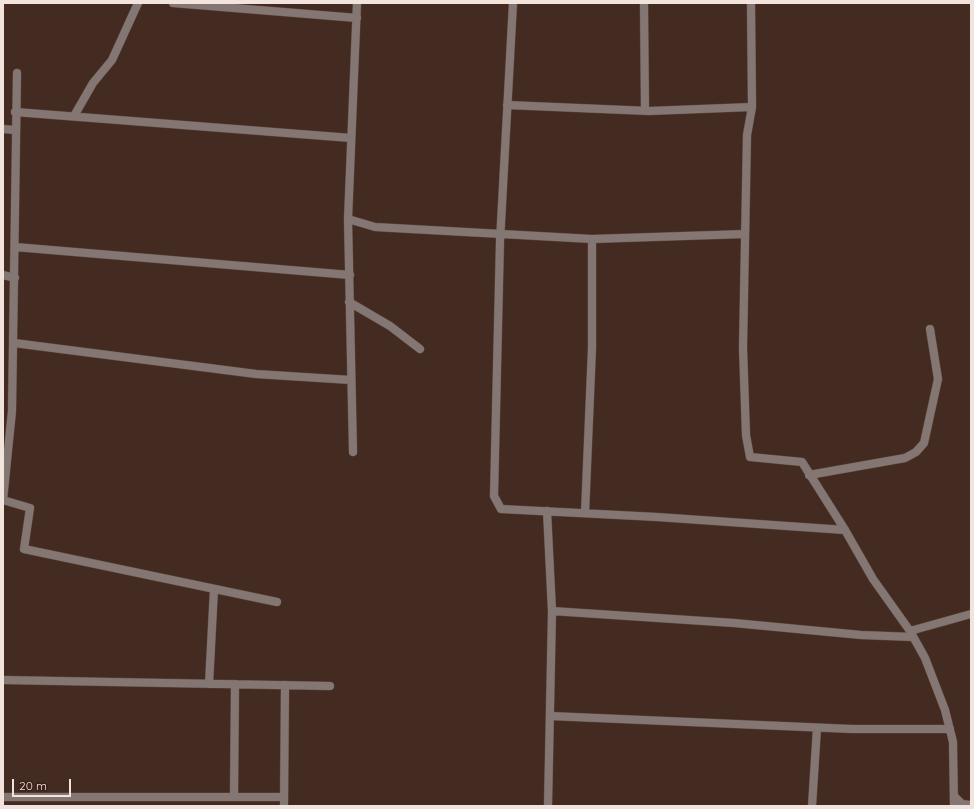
<!DOCTYPE html>
<html>
<head>
<meta charset="utf-8">
<style>
	body { margin:0 }
	#map { position:relative; width:974px; height:809px; overflow:hidden; background:#432b22; font-family:Quicksand,sans-serif }
	canvas { display:block }
	.frame { position:absolute; inset:0; border:4px solid #f3e3dd; pointer-events:none }
	.scale { position:absolute; left:12px; top:779px; width:59px; height:18px; box-sizing:border-box; border:2px solid #f3e3dd; border-top:0; padding-left:5px; font-size:12px; line-height:14px; white-space:nowrap; color:#f3e3dd; -webkit-text-stroke:3px #382119; paint-order:stroke }
</style>
</head>
<body>
<div id="map">
<canvas width="974" height="809"></canvas>
<div class="frame"></div>
<div class="scale">20 m</div>
</div>
<script>
const ctx = document.querySelector('canvas').getContext('2d');
ctx.lineJoin = 'round';
function trace(path, color, width, dash) {
  ctx.strokeStyle = color;
  ctx.lineWidth = width;
  ctx.lineCap = dash ? 'butt' : 'round';
  ctx.setLineDash(dash || []);
  ctx.stroke(path);
}
const minor = new Path2D(`
	M 173,3 L 357,18
	M 513,3 L 500,241 L 494,496 L 501,509 L 657,517 L 845,530
	M 644,3 L 645,110
	M 751,3 L 752,107 L 747,135 L 743,348 L 746,435 L 750,457 L 802,462 L 845,530 L 873,579 L 910,631 L 925,658 L 945,710 L 953,742 L 954,806
	M 507,105 L 649,111 L 752,107
	M 15,112 L 351,138
	M 74,116 L 93,83 L 112,60 L 138,3
	M 3,129 L 15,130
	M 348,219 L 375,227 L 592,239 L 745,234
	M 15,247 L 350,275
	M 3,275 L 15,278
	M 349,302 L 390,326 L 420,349
	M 14,343 L 256,374 L 351,380
	M 353,452 L 348,219 L 357,3
	M 809,475 L 905,458 L 916,452 L 924,443 L 938,379 L 930,329
	M 3,500 L 12,411 L 17,73
	M 3,500 L 30,508 L 24,549 L 277,602
	M 547,511 L 552,611 L 548,806
	M 585,513 L 592,348 L 592,239
	M 552,611 L 734,623 L 861,635 L 913,637
	M 910,631 L 971,614
	M 3,680 L 330,686
	M 209,684 L 214,589
	M 550,716 L 852,729 L 950,729
	M 3,797 L 284,797
	M 234,797 L 235,684
	M 956,798 L 962,804 L 971,805
	M 284,806 L 285,685
	M 812,806 L 817,728`);
trace(minor, '#5f4840', 9);
trace(minor, '#847773', 8);
</script>
</body>
</html>
